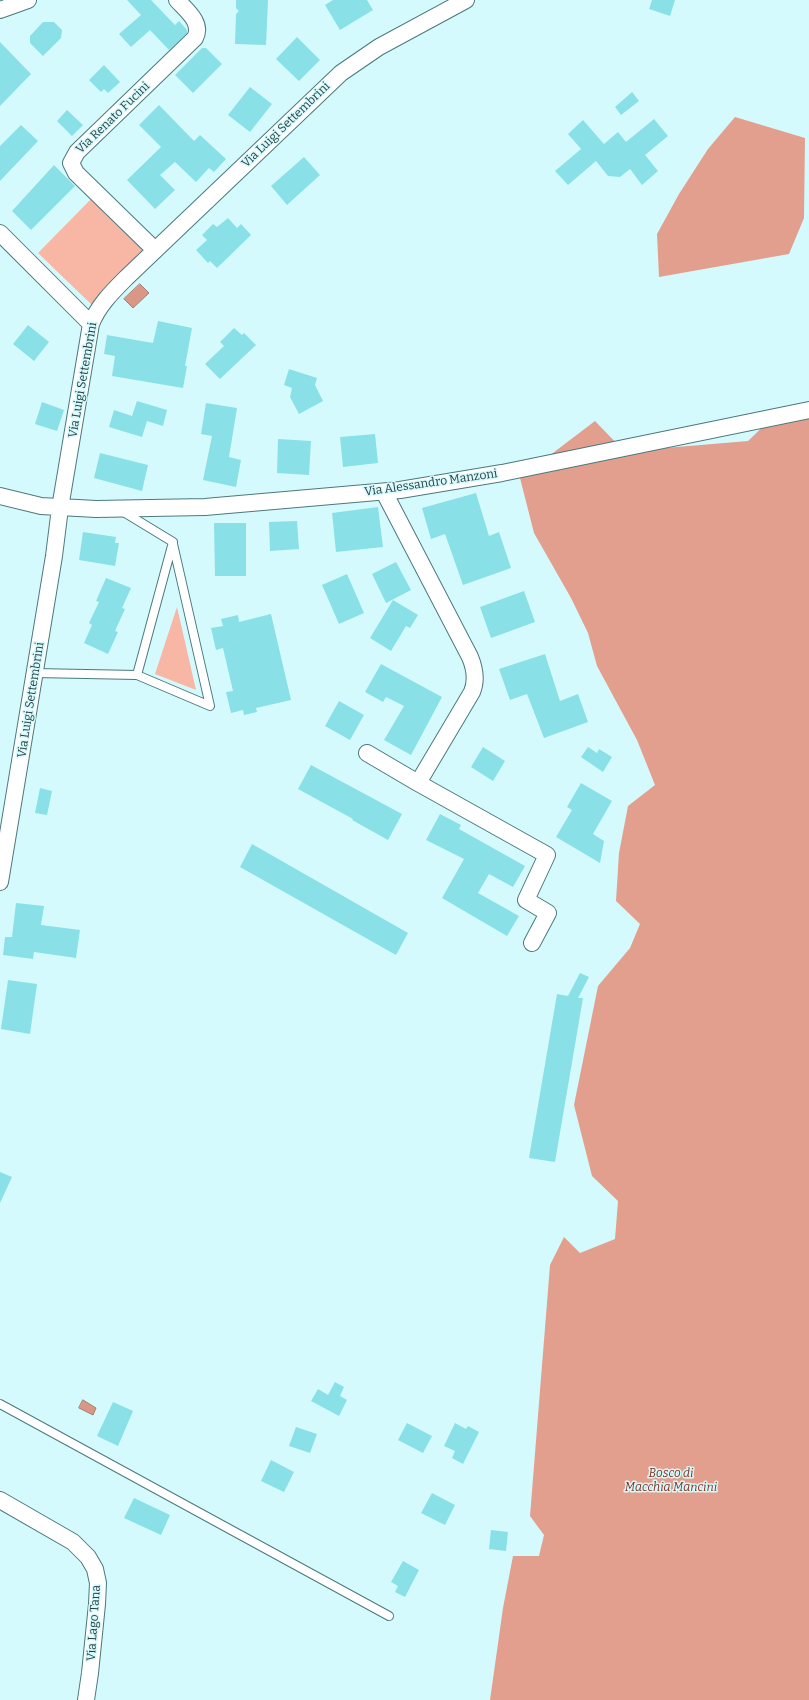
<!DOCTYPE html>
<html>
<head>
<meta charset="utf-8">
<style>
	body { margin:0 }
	canvas { display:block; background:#d4fafd }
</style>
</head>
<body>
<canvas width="809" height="1700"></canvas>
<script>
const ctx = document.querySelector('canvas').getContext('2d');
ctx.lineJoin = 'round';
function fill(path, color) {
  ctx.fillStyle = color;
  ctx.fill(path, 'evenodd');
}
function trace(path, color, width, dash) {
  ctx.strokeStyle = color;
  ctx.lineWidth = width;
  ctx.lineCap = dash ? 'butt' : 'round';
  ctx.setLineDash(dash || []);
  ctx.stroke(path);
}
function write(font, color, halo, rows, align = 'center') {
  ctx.font = font + ' Bitter,serif';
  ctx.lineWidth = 3;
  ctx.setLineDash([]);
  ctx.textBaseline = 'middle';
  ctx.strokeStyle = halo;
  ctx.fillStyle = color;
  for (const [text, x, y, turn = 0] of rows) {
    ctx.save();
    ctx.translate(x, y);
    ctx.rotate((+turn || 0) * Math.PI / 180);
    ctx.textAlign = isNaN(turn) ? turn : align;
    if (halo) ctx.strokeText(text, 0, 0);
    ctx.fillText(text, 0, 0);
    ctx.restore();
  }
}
fill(new Path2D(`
	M 93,197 L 147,249 L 92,305 L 38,253 Z
	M 177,607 L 196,690 L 155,674 Z`), '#f8b6a5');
fill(new Path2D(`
	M 735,117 L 805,138 L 804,218 L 789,254 L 659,277 L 657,234 L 679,194 L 708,149 Z
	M 809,404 L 809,1700 L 490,1700 L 503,1608 L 513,1556 L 539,1556 L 544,1535 L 530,1516 L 550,1265 L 564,1237 L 580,1253 L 615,1239 L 618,1201 L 592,1176 L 574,1105 L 598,986 L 630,948 L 640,924 L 616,901 L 619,853 L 628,806 L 655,785 L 637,740 L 597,666 L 588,633 L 571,598 L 534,533 L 520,478 L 595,421 L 623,450 L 665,448 L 748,441 L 775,415 Z`), '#e39f8e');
const water = new Path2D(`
	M 140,284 L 149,293 L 133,308 L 124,299 Z
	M 83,1400 L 96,1408 L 93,1415 L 79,1408 Z`);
fill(water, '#da9786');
trace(water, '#a67d72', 1);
fill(new Path2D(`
	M 127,0 L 151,0 L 175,25 L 179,21 L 187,30 L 187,33 L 169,50 L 150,30 L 131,47 L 119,34 L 141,15 Z
	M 236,0 L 268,0 L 266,45 L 235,44 L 236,14 L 239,11 L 236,8 Z
	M 333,0 L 367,0 L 373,10 L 340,30 L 325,5 Z
	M 652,0 L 675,0 L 670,16 L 649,9 Z
	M 43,22 L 54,22 L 62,30 L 61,38 L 43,56 L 30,43 L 30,36 Z
	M 297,37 L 320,60 L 299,81 L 276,59 Z
	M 0,42 L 31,74 L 0,106 Z
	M 202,48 L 206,48 L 222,64 L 193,93 L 175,75 Z
	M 104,65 L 120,82 L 108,93 L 104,89 L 101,92 L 89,80 Z
	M 250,87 L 272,104 L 250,132 L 228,115 Z
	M 632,92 L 639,101 L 621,115 L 615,107 Z
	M 159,105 L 194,141 L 200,135 L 226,159 L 214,172 L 209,168 L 196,182 L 175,162 L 160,175 L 175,190 L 155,209 L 127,180 L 161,147 L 139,125 Z
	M 67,110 L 83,125 L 72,136 L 57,121 Z
	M 654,119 L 668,136 L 645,155 L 658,171 L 642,185 L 630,169 L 620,177 L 608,176 L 596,161 L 568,185 L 555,171 L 581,149 L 568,134 L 583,120 L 604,144 L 618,132 L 626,142 Z
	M 21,125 L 38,141 L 0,181 L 0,146 Z
	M 304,157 L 320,175 L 287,205 L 271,186 Z
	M 54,165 L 75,186 L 31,230 L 12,211 Z
	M 228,218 L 237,228 L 241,224 L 251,235 L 217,268 L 210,261 L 208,263 L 196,250 L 207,240 L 202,235 L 213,224 L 217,227 Z
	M 158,321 L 192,328 L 185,366 L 187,366 L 183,388 L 112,376 L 115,356 L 104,354 L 107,335 L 153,343 Z
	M 28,325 L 49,342 L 34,361 L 13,344 Z
	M 234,328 L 242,335 L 244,333 L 256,345 L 220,379 L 205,364 L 224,346 L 220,342 Z
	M 289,369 L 317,378 L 315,385 L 323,401 L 299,414 L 290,397 L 292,388 L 284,385 Z
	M 137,401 L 167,410 L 163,426 L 147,421 L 142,437 L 109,427 L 114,410 L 132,416 Z
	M 42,402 L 64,410 L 57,431 L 35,424 Z
	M 206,403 L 237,408 L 229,457 L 241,460 L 236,487 L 203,480 L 212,436 L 201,434 Z
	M 375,434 L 378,463 L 343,467 L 340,437 Z
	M 278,439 L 311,441 L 309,475 L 277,473 Z
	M 100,453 L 148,465 L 142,491 L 94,478 Z
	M 476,493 L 489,536 L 499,532 L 511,568 L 463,585 L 445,534 L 431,539 L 422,508 Z
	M 378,507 L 383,547 L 336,552 L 332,513 Z
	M 297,521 L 299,549 L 270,551 L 269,522 Z
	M 214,523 L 246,523 L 246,576 L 215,576 Z
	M 83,532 L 116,537 L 115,543 L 119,543 L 115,566 L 79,560 Z
	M 396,562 L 411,590 L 386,603 L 372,574 Z
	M 347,574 L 364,613 L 339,624 L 322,585 Z
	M 106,578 L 131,588 L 122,608 L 125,609 L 115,631 L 118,632 L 108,654 L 84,643 L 92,625 L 89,623 L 99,602 L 96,601 Z
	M 524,591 L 535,622 L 491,638 L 480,607 Z
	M 393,600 L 418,615 L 410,628 L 406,626 L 391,651 L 370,638 Z
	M 271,614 L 291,700 L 256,708 L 257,712 L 244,715 L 243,710 L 231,713 L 226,692 L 233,691 L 223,648 L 216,650 L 211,628 L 223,626 L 221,619 L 238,615 L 239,622 Z
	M 545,654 L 560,701 L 578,694 L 588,722 L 544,738 L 527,694 L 510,700 L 499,669 Z
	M 381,664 L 442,697 L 411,755 L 384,740 L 404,706 L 386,697 L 383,702 L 365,692 Z
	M 339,701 L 364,715 L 350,740 L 325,726 Z
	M 483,747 L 505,761 L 493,781 L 471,767 Z
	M 588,747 L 597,753 L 599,749 L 612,757 L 603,772 L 581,757 Z
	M 311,765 L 402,814 L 388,840 L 352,820 L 353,819 L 298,789 Z
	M 581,783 L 612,801 L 593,834 L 604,841 L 600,863 L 556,837 L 572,810 L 567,807 Z
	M 40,788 L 52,791 L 47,815 L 35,813 Z
	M 440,814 L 461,825 L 459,829 L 525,866 L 513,887 L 489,874 L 478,893 L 519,916 L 507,936 L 442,898 L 464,859 L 426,840 Z
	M 252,844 L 408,933 L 396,955 L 240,867 Z
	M 16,903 L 44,906 L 41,925 L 80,930 L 76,958 L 34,952 L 33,959 L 3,955 L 5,937 L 12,937 Z
	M 580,973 L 589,977 L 578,998 L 583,998 L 555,1162 L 529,1158 L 557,994 L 568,996 Z
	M 8,980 L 37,984 L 30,1034 L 1,1029 Z
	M 0,1172 L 12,1177 L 0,1203 Z
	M 335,1382 L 344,1387 L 340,1396 L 347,1400 L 339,1416 L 311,1401 L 318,1389 L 328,1395 Z
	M 113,1402 L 133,1411 L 118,1446 L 97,1436 Z
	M 407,1423 L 432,1436 L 423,1453 L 398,1440 Z
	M 455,1423 L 466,1429 L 468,1426 L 479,1432 L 463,1464 L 452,1458 L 455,1451 L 444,1446 Z
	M 296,1427 L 317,1434 L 310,1453 L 289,1446 Z
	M 271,1460 L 294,1472 L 284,1492 L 261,1481 Z
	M 432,1493 L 455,1505 L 445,1525 L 421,1513 Z
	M 134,1498 L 170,1515 L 161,1535 L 124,1518 Z
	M 491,1530 L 508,1532 L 506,1551 L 489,1549 Z
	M 403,1561 L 419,1570 L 405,1597 L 395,1592 L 398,1586 L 391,1582 Z`), '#89e1e7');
const lane = new Path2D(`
	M 35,673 L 137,675 L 173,542 L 122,511
	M 137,675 L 210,706 L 173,544
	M 0,1404 L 389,1616`);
const street = new Path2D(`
	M 0,10 L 28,0
	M 0,233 L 91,324
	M 155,250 L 76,173 L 71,163 L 77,152 L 195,38 C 203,23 187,11 177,0
	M 384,492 L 470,657 C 475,669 477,680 472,692 L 418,783
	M 0,496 L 41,506 L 96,509 L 205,507 L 400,490 L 502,473 L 809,410
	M 367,753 L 418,783 L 547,855 L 526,900 L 548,913 L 532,943
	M 0,882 L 54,556 L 60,508 L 91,324 C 98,306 112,292 126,278 L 341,73 L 379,47 L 466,0
	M 0,1500 L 73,1542 L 88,1557 L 95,1569 L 98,1583 L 97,1604 L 90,1673 L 86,1700`);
trace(lane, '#4c797c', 10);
trace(street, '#4c797c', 18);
trace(lane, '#fff', 8);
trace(street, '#fff', 16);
write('12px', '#2d4142', '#d4fafd', [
	["Via Renato Fucini",113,118,-44],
	["Via Luigi Settembrini",286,125,-44],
	["Via Luigi Settembrini",83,380,-80],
	["Via Alessandro Manzoni",431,483,-8],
	["Via Luigi Settembrini",31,700,-81],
	["Via Lago Tana",94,1623,-86]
]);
write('italic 12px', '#82321f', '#d4fafd', [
	["Bosco di",671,1474],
	["Macchia Mancini",671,1488]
]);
</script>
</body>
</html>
